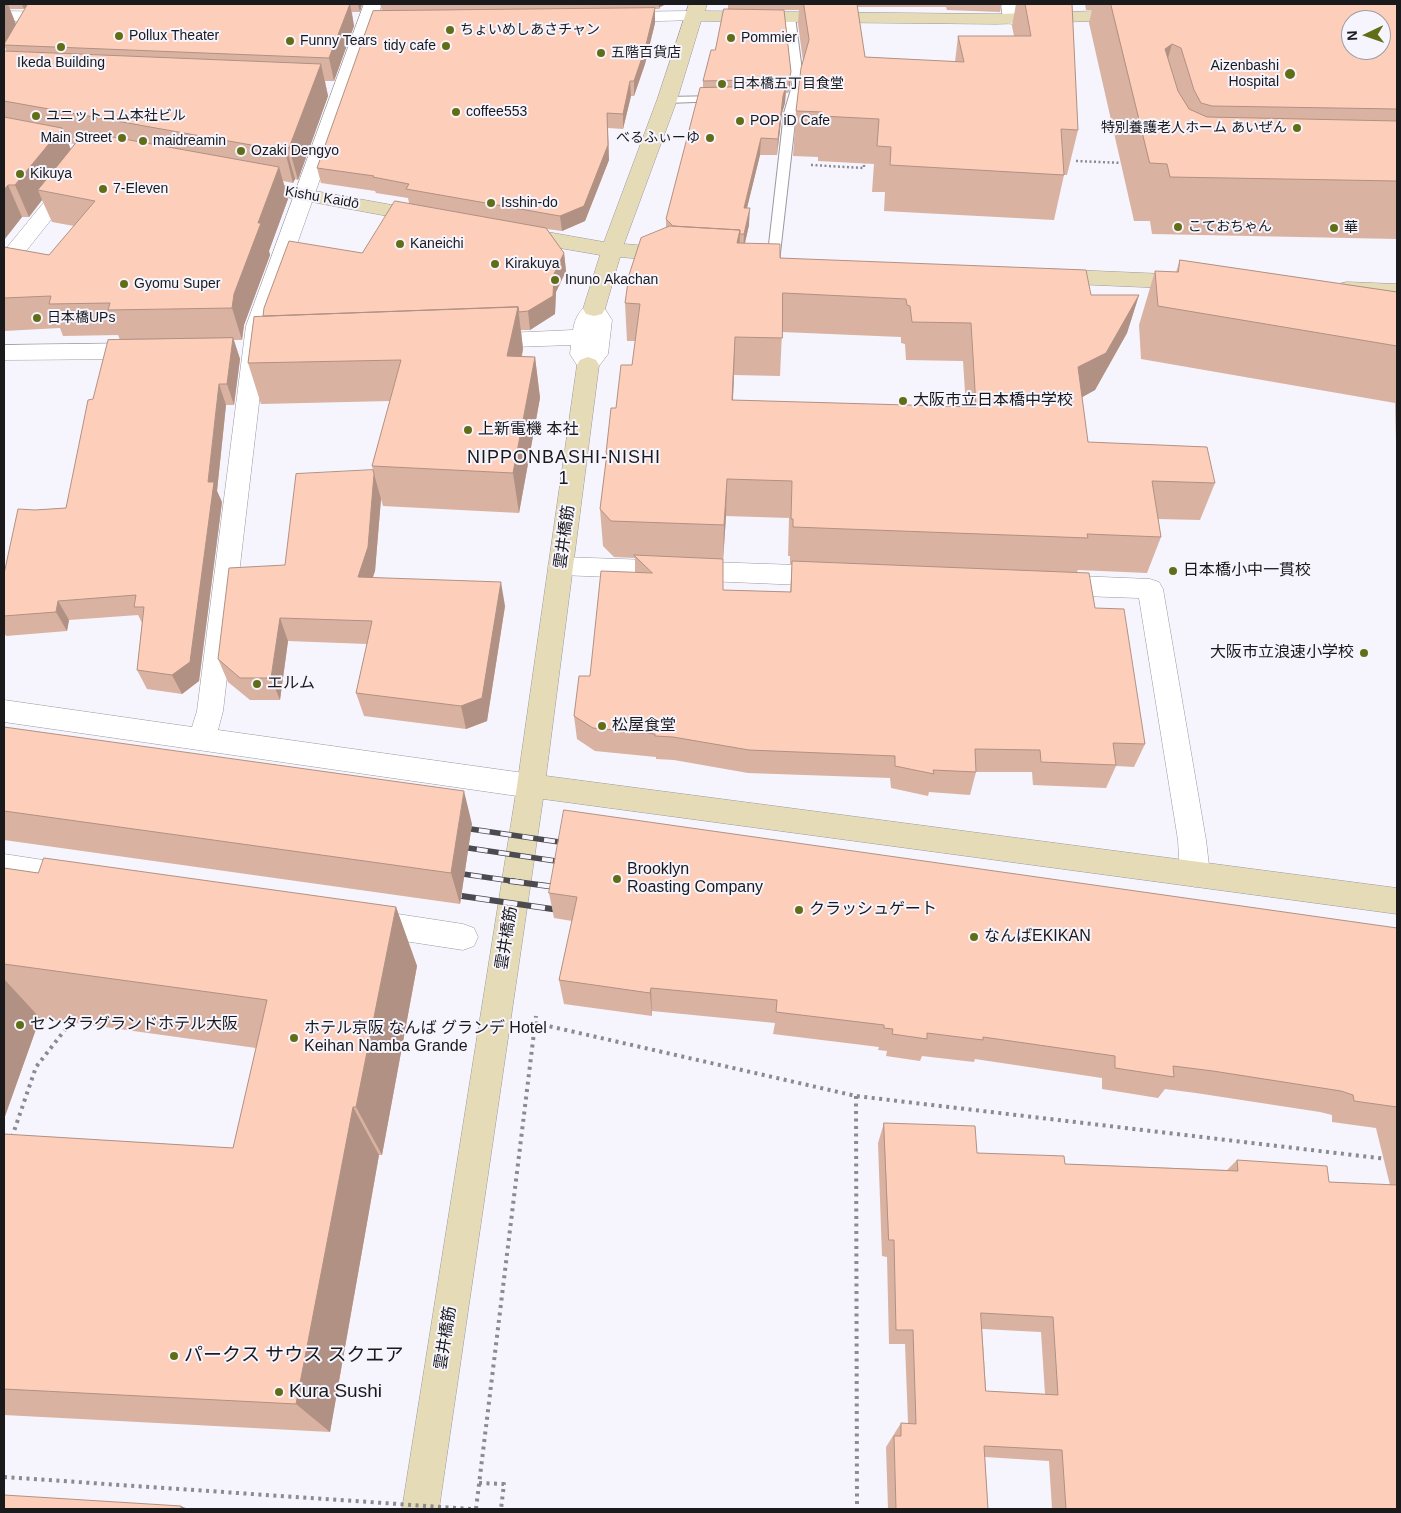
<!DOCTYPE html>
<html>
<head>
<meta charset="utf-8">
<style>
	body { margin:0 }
	#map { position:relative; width:1401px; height:1513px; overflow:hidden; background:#f6f4fd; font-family:Arial,sans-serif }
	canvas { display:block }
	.frame { position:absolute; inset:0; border:5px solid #1a1a1d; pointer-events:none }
	.north { position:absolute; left:1341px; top:10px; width:50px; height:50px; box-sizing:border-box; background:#f6f4fd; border:1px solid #9e9da3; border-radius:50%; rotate:267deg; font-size:14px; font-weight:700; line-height:20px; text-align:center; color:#1a1a1d }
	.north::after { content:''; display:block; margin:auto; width:18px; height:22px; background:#626e17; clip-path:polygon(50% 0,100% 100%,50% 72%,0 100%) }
</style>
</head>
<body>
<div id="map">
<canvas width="1401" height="1513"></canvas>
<div class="frame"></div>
<div class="north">N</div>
</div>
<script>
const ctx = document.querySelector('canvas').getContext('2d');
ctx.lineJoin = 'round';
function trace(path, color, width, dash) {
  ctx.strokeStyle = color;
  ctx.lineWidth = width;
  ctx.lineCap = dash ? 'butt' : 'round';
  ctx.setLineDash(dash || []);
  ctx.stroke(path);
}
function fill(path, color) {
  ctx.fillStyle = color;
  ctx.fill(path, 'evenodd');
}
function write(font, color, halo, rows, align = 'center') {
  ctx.font = font + ' Arial,"Noto Sans JP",sans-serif';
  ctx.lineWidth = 4;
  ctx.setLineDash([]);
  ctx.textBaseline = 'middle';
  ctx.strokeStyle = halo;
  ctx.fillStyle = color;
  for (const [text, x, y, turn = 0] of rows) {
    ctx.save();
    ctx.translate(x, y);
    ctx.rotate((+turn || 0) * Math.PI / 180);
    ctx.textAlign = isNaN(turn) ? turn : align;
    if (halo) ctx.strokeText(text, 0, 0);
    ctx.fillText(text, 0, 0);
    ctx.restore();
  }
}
const lane = new Path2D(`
	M 790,14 L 795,17 L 804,86 L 796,113 L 779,262 L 773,266 L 767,262 L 784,113 L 792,86 L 785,17 Z
	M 718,96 L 722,97 L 724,99 L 722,101 L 667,103 L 661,100 L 667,97 Z`);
const street = new Path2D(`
	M 364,4 L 382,4 L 268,326 L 223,711 L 218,730 L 531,774 L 541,778 L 545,786 L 541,794 L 531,798 L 4,722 L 4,700 L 192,727 L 197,711 L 246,326 Z
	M 1001,4 L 1019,4 L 1021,19 L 1018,23 L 1012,24 L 1006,23 L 1003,19 Z
	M 4,11 L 57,12 L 63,13 L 66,17 L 63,21 L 57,22 L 4,21 Z
	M 693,11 L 699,12 L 702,16 L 699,20 L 617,22 L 611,21 L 608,17 L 611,13 L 617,12 Z
	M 70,177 L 77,179 L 80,183 L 77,187 L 11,270 L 4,272 L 4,251 L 63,179 Z
	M 594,302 L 602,304 L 612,320 L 608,354 L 596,370 L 588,373 L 580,370 L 570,354 L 571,345 L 485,348 L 477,346 L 474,341 L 477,336 L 485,334 L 573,330 C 575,317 581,306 594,302 Z
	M 142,343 L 150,346 L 153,351 L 150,356 L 142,359 L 4,360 L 4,345 Z
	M 561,557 L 827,566 L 836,569 L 840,576 L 836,583 L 827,586 L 561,575 L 552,573 L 548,566 L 552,559 Z
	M 1053,575 L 1150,579 L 1159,582 L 1163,589 L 1206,840 L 1210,874 L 1205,883 L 1195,887 L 1185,883 L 1180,874 L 1178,840 L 1139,598 L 1053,595 L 1044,592 L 1040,585 L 1044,578 Z
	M 4,854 L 76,865 L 86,869 L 91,878 L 86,887 L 76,891 L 4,880 Z
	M 365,909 L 463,924 L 474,928 L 478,937 L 474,946 L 463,950 L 365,935 L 355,931 L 350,922 L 355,913 Z`);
const secondary = new Path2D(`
	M 689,4 L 707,4 L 705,11 L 996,14 L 1129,10 L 1135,11 L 1138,15 L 1135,19 L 1129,20 L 996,24 L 701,21 L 677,100 L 624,244 L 674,248 L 681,250 L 685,255 L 681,260 L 674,262 L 620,257 L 605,309 L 602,314 L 594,316 L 586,314 L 583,309 L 600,255 L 519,241 L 512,239 L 509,234 L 512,229 L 519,227 L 604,242 L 657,100 Z
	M 249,179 L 425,211 L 432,212 L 435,217 L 432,222 L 425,223 L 242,189 L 239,185 L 242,181 Z
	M 1049,269 L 1189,275 L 1197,277 L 1200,282 L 1197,287 L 1189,289 L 1049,283 L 1041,281 L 1038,276 L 1041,271 Z
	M 1347,282 L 1397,284 L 1397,298 L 1347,296 L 1339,294 L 1336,289 L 1339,284 Z
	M 588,357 L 596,360 L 599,365 L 546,776 L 1397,888 L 1397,914 L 543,799 L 439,1509 L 402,1509 L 517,786 L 577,365 L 580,360 Z`);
trace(lane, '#99989f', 2);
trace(street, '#99989f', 1);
trace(secondary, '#99989f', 1);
trace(new Path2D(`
	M 1076,161 L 1124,163
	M 811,165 L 864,168 L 864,162 L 866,162`), '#8b8a91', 2.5, [2, 2.5]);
trace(new Path2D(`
	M 535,1023 L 856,1096 L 1387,1159
	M 856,1096 L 857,1509
	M 12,1137 L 36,1067 L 71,1022
	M 479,1483 L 504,1484 L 501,1509
	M 476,1509 L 536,1016`), '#8b8a91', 4, [3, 4.5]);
fill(lane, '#fff');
fill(street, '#fff');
fill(secondary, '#e6dbb7');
const railFar1 = new Path2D(`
	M 457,827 L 573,844
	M 455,846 L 569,863
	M 449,872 L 519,882`);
const rail = new Path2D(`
	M 510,881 L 563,888
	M 448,894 L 566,911`);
trace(railFar1, '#4b4a4f', 5.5);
trace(rail, '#4b4a4f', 6);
trace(railFar1, '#f6f4fd', 4, [11]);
trace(rail, '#f6f4fd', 4.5, [14]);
trace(new Path2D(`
	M 4,1477 L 471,1509`), '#8b8a91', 4, [3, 4.5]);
fill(new Path2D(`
	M 4,4 L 28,4 L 24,9 L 10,9 Z
	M 28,4 L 362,4 L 360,12 L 352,12 L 354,26 L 334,81 L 325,81 L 328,96 L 298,180 L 295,179 L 293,183 L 283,181 L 288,199 L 269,251 L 270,255 L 244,325 L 242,340 L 234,340 L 240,359 L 234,405 L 226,405 L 217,491 L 222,502 L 199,681 L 182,694 L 147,689 L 137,670 L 142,623 L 138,615 L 69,620 L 67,631 L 6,636 L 4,632 L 4,616 L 35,510 L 66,508 L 93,399 L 120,340 L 118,335 L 63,336 L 60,328 L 4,331 L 4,247 L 49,255 L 74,226 L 52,222 L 42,200 L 29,217 L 22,217 L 4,240 L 4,51 L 7,52 L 4,45 ZM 68,143 L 75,144 L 71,149 Z
	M 380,4 L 666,4 L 660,7 L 659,9 L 655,9 L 655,23 L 645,64 L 634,96 L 631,96 L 623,129 L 608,128 L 609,160 L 585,221 L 562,231 L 547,229 L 564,253 L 566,271 L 556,292 L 555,314 L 530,330 L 521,330 L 523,349 L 522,356 L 535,357 L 540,398 L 519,513 L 383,506 L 381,499 L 375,571 L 372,578 L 505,606 L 487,721 L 466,729 L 364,716 L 356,693 L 367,644 L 288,641 L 280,700 L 250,700 L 228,682 L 218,659 L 285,565 L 373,470 L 372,466 L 390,401 L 261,404 L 248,363 L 263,316 L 362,253 L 409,203 L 408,198 L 376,193 L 375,191 L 321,183 L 317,168 L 382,11 Z
	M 728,4 L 1002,4 L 1000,12 L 947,10 L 946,7 L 857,7 L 865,57 L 955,62 L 958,36 L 1014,36 L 1012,26 L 1016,4 L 1072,4 L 1078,130 L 1067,175 L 1064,175 L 1054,220 L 884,211 L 885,192 L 872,192 L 874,164 L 818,161 L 818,157 L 793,156 L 796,111 L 803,61 L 798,24 L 799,10 L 784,10 L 791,72 L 790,86 L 788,93 L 786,93 L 785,103 L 782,113 L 777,155 L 760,155 L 747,208 L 749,225 L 745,243 L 780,258 L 1091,295 L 1139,295 L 1127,333 L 1095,390 L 1082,397 L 1088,442 L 1215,483 L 1200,520 L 1158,519 L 1161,537 L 1147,573 L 1078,570 L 1077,572 L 1095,608 L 1145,744 L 1134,767 L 1116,766 L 1106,788 L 1033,785 L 1032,772 L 976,772 L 970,795 L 929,792 L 928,796 L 891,788 L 890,778 L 748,773 L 674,760 L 656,759 L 656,757 L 595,751 L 577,739 L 574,716 L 590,676 L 635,572 L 635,558 L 614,557 L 603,546 L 600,509 L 606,461 L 606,453 L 616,408 L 632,365 L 636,341 L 627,341 L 625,303 L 666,227 L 666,219 L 703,88 L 703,81 L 715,50 L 728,9 ZM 782,332 L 901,337 L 901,343 L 905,344 L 906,360 L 963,361 L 966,407 L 733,400 L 734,375 L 780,376 ZM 726,516 L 789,518 L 788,556 L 790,556 L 790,564 L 792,564 L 790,592 L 723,590 L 723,561 Z
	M 1085,4 L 1397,4 L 1397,239 L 1152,234 L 1150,221 L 1134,221 L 1089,23 L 1092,10 L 1086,10 Z
	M 1180,260 L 1397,292 L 1397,479 L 1395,403 L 1141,359 L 1139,325 L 1155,271 L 1176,272 Z
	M 4,727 L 472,824 L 460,904 L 4,840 Z
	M 4,868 L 38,873 L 396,907 L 417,966 L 382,1155 L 379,1155 L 330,1432 L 4,1415 L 4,1134 L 233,1148 L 256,1048 L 40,1018 L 4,1119 Z
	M 549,893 L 1397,928 L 1397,1509 L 1052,1509 L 1049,1461 L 985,1457 L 988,1509 L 888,1509 L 886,1447 L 901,1423 L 908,1423 L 905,1344 L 889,1344 L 887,1257 L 882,1256 L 878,1143 L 884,1123 L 977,1153 L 1065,1164 L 1227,1170 L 1237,1160 L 1329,1182 L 1390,1185 L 1376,1128 L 1332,1122 L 1332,1115 L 1320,1112 L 1196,1093 L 1165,1089 L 1158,1098 L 1102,1089 L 1102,1078 L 975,1059 L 974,1062 L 922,1056 L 920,1061 L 886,1056 L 887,1051 L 878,1050 L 879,1047 L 773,1034 L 775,1023 L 652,1011 L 652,1016 L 564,1004 L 559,980 L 572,921 L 554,918 ZM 982,1329 L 1041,1332 L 1045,1394 L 986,1391 Z`), '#dab2a1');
fill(new Path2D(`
	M 4,4 L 8,4 L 16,24 L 4,45 Z
	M 22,4 L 28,4 L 24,9 Z
	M 350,4 L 354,26 L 334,81 L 329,58 Z
	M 358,4 L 362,4 L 360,12 Z
	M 659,4 L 666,4 L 660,7 L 659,9 Z
	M 655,8 L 655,23 L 645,64 L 634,96 L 634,81 Z
	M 1172,44 L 1156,101 L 1165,49 Z
	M 321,64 L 328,96 L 298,180 L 289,148 Z
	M 791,72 L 790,86 L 788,93 L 789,79 Z
	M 630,81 L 631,96 L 623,129 L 623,114 Z
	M 786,86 L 785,103 L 782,113 L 777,155 L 778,139 L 783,96 Z
	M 607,113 L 609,160 L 585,221 L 562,231 L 560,216 Z
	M 62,128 L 75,160 L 38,190 L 42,200 L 29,217 L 15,185 Z
	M 761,138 L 760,155 L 743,224 L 744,208 Z
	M 286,147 L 295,179 L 293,183 L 285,151 Z
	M 279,167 L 288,199 L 269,251 L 270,255 L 244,325 L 242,340 L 232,308 L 234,294 L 258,223 Z
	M 8,185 L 22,217 L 4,240 L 4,190 Z
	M 750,208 L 749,225 L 743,251 L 744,234 Z
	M 740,230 L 739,268 L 737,243 Z
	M 564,253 L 566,271 L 556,292 L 555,314 L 530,330 L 528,311 L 554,274 Z
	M 1139,295 L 1127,333 L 1095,390 L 1068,405 L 1078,367 Z
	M 518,307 L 523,349 L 513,397 L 507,356 Z
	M 735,337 L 734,375 L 731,437 L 732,400 Z
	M 233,338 L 240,359 L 234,405 L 227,384 Z
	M 535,357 L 540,398 L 519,513 L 513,473 Z
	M 219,384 L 226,405 L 217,491 L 222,502 L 199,681 L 182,694 L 172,675 L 208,482 Z
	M 374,474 L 381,499 L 375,571 L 365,601 L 358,577 Z
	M 727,479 L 726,516 L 723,561 L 724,525 Z
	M 501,582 L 505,606 L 487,721 L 466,729 L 461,706 Z
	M 58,601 L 69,620 L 67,631 L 56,612 Z
	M 280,618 L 288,641 L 280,700 L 271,678 Z
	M 464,791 L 472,824 L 460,904 L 451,873 Z
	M 396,907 L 417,966 L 382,1155 L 356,1107 Z
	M 4,979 L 40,1018 L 4,1119 Z
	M 651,988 L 652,1011 L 652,1016 L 650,993 Z
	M 353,1107 L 379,1155 L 330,1432 L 296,1404 Z
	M 181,1506 L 188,1509 L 181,1509 Z`), '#b19183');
const building = new Path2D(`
	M 28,4 L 350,4 L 329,58 L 4,45 Z
	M 804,4 L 857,4 L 865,57 L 964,62 L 958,36 L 1031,36 L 1025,4 L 1072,4 L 1078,130 L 1061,129 L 1064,175 L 890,165 L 891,147 L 877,146 L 879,119 L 821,116 L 822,112 L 796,111 L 801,68 L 809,40 Z
	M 1111,4 L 1397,4 L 1397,109 L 1212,106 L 1201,103 L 1194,90 L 1181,48 L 1172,44 L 1165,49 L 1178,91 L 1189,109 L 1207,117 L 1397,121 L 1397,181 L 1170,177 L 1167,164 L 1150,163 ZM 1351,20 L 1381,20 L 1381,50 L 1351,50 Z
	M 655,8 L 645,49 L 634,81 L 630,81 L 623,114 L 607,113 L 608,145 L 584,206 L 560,216 L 406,189 L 409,184 L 373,177 L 374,176 L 317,168 L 373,11 Z
	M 724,9 L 784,10 L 791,72 L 789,79 L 703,81 L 711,50 L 715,50 Z
	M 4,51 L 321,64 L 289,148 L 286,147 L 285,151 L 4,101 Z
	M 786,86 L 783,96 L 778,139 L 761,138 L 744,208 L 750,208 L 744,234 L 740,234 L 740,230 L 673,226 L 666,219 L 700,88 Z
	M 4,117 L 62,128 L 15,185 L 8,185 L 4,190 Z
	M 85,132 L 279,167 L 258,223 L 261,223 L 234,294 L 232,308 L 108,310 L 110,303 L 49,304 L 51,296 L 4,298 L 4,247 L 49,255 L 95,201 L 38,190 Z
	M 395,201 L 546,228 L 564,253 L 554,274 L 553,296 L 528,311 L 519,312 L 518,307 L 263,316 L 264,308 L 289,241 L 362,253 Z
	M 670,226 L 740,230 L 737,243 L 780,244 L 780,258 L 1086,270 L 1091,295 L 1139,295 L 1106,353 L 1078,367 L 1088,442 L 1207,447 L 1215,483 L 1152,481 L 1161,537 L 1087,534 L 1088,538 L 793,527 L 793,519 L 791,519 L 792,481 L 727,479 L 724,525 L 611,521 L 600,509 L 607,453 L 606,453 L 611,408 L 616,408 L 621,365 L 632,365 L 640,304 L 625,303 L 629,275 L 641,238 ZM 783,293 L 906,299 L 907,305 L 910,306 L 912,322 L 971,323 L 976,407 L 732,400 L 735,337 L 782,338 Z
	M 1180,260 L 1397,292 L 1397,346 L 1158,306 L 1155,271 L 1178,272 Z
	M 518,307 L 507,356 L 535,357 L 513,473 L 372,466 L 401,360 L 248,363 L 254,317 Z
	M 233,338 L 227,384 L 219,384 L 208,482 L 214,482 L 190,662 L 172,675 L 137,670 L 144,607 L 134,607 L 136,595 L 58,601 L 56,612 L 4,616 L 4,574 L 18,509 L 35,510 L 66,508 L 88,400 L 93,399 L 108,340 Z
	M 373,470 L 374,474 L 368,547 L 358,577 L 501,582 L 482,698 L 461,706 L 356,693 L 372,621 L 280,618 L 271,678 L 240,678 L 218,659 L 229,568 L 285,565 L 296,474 Z
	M 634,555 L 723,559 L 723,590 L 791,592 L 792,561 L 1089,573 L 1095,608 L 1124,609 L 1145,744 L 1113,743 L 1116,765 L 1041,762 L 1040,750 L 975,749 L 976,772 L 933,770 L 934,774 L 895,766 L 895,756 L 749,750 L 673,737 L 655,736 L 655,734 L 593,728 L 574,716 L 579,676 L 590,676 L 601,571 L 652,573 Z
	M 4,727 L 464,791 L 451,873 L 4,811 Z
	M 564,810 L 1397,928 L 1397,1107 L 1354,1101 L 1353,1095 L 1341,1091 L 1213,1071 L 1173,1066 L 1174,1077 L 1115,1068 L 1115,1056 L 983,1037 L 983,1040 L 927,1033 L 927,1039 L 892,1034 L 893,1029 L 884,1028 L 884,1025 L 776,1012 L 777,1000 L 651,988 L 650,993 L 559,980 L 577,897 L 549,893 Z
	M 44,858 L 396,907 L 356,1107 L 353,1107 L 296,1404 L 4,1389 L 4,1134 L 233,1148 L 267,1000 L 4,964 L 4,868 L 38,873 Z
	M 884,1123 L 975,1126 L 977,1153 L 1064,1156 L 1065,1164 L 1238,1171 L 1237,1160 L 1327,1166 L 1329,1182 L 1397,1185 L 1397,1509 L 1066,1509 L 1062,1450 L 984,1446 L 988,1509 L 896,1509 L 894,1436 L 901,1436 L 901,1423 L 916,1424 L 913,1330 L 896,1330 L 894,1240 L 889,1240 ZM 981,1313 L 1053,1317 L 1058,1395 L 986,1391 Z
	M 4,1495 L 181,1506 L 181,1509 L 4,1509 Z`);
fill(building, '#fdcfbb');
trace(building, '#b19183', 1);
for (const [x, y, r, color] of [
	[450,30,5,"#626e17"],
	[119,36,5,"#626e17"],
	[731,38,5,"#626e17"],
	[290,41,5,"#626e17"],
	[446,46,5,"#626e17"],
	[61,47,5,"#626e17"],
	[601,53,5,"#626e17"],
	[1290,74,6,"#626e17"],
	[722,84,5,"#626e17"],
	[456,112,5,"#626e17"],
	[36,116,5,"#626e17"],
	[740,121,5,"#626e17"],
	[1297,128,5,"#626e17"],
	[122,138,5,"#626e17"],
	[710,138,5,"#626e17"],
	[143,141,5,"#626e17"],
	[241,151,5,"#626e17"],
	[20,174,5,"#626e17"],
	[103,189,5,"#626e17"],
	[491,203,5,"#626e17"],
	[1178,227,5,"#626e17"],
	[1334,228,5,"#626e17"],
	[400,244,5,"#626e17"],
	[495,264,5,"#626e17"],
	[555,280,5,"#626e17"],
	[124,284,5,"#626e17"],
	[37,318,5,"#626e17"],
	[903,401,5,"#626e17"],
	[468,430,5,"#626e17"],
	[1173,571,5,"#626e17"],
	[1364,653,5,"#626e17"],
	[257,684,5,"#626e17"],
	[602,726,5,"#626e17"],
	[617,879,5,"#626e17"],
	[799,910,5,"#626e17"],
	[974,937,5,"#626e17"],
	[20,1025,5,"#626e17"],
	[294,1038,5,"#626e17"],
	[174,1356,5,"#626e17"],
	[279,1392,5,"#626e17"]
]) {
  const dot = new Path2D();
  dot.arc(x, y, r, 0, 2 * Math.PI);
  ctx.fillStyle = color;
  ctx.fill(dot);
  trace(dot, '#f6f4fd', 2);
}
write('14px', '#1a1a1d', '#f6f4fd', [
	["ちょいめしあさチャン",460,30],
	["Pollux Theater",129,36],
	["Pommier",741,38],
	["Funny Tears",300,41],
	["tidy cafe",436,46,"right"],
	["五階百貨店",611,53],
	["Ikeda Building",61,63,"center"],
	["Aizenbashi",1279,66,"right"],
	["Hospital",1279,82,"right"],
	["日本橋五丁目食堂",732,84],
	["coffee553",466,112],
	["ユニットコム本社ビル",46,116],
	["POP iD Cafe",750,121],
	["特別養護老人ホーム あいぜん",1287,128,"right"],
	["Main Street",112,138,"right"],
	["べるふぃーゆ",700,138,"right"],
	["maidreamin",153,141],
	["Ozaki Dengyo",251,151],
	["Kikuya",30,174],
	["7-Eleven",113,189],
	["Isshin-do",501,203],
	["こておちゃん",1188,227],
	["華",1344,228],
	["Kaneichi",410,244],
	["Kirakuya",505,264],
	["Inuno Akachan",565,280],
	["Gyomu Super",134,284],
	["日本橋UPs",47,318]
], 'left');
write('14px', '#1a1a1d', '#f6f4fd', [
	["Kishu Kaidō",322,198,10]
]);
write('16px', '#1a1a1d', '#f6f4fd', [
	["大阪市立日本橋中学校",913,401],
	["上新電機 本社",478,430],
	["日本橋小中一貫校",1183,571],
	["大阪市立浪速小学校",1354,653,"right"],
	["エルム",267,684],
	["松屋食堂",612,726],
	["Brooklyn",627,870],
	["Roasting Company",627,888],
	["クラッシュゲート",809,910],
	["なんばEKIKAN",984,937],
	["センタラグランドホテル大阪",30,1025],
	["ホテル京阪 なんば グランデ Hotel",304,1029],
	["Keihan Namba Grande",304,1047]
], 'left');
write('16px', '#1a1a1d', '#f6f4fd', [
	["雲井橋筋",565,537,-82],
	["雲井橋筋",507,938,-81],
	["雲井橋筋",446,1338,-81]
]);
ctx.letterSpacing = '1px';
write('18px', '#1a1a1d', '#f6f4fd', [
	["NIPPONBASHI-NISHI",564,458],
	["1",564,479]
]);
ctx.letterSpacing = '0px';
write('19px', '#1a1a1d', '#f6f4fd', [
	["パークス サウス スクエア",184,1356],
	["Kura Sushi",289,1392]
], 'left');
</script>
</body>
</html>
